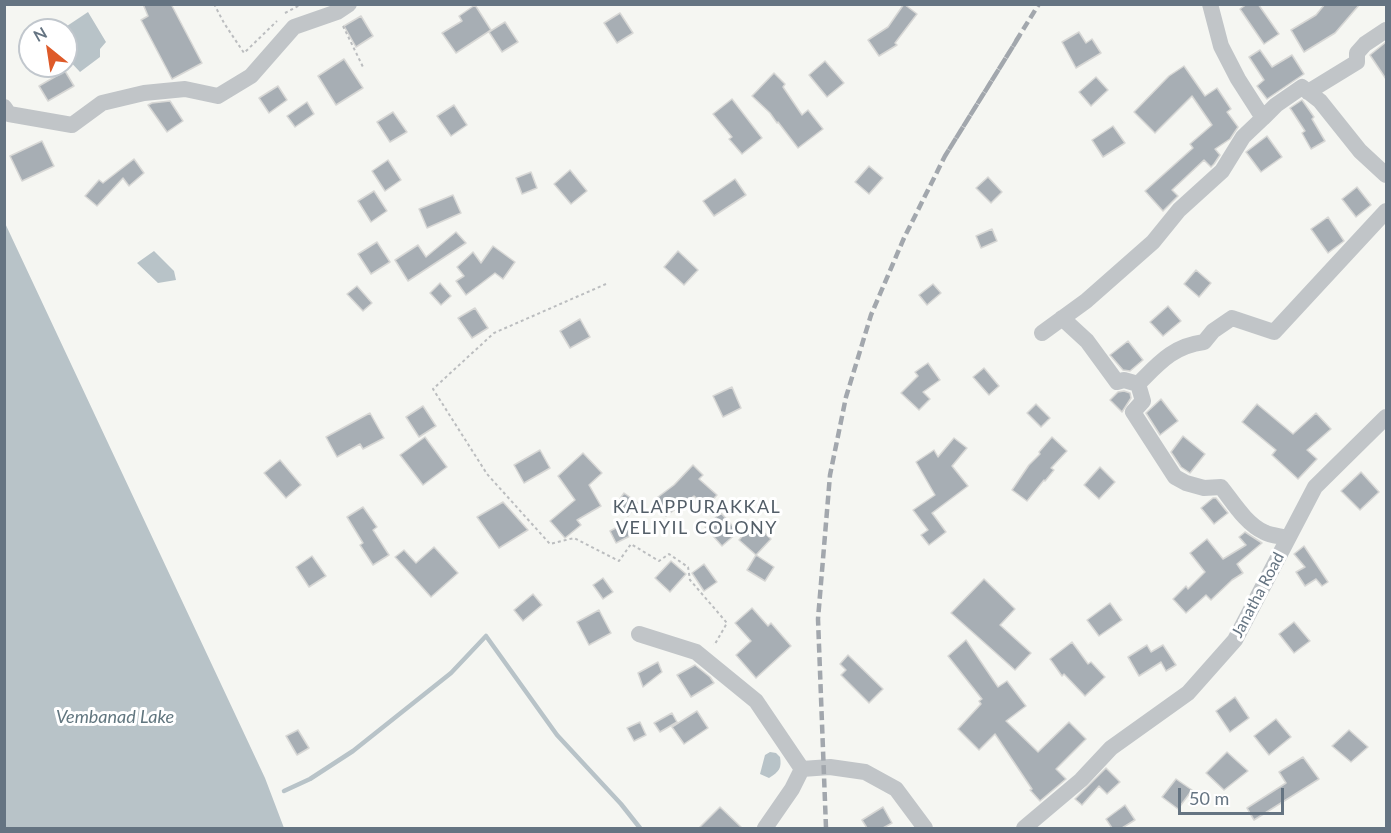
<!DOCTYPE html>
<html>
<head>
<meta charset="utf-8">
<style>
	body { margin:0 }
	#map { position:relative; width:1391px; height:833px; overflow:hidden; background:#f5f6f2; font-family:Lato,sans-serif }
	canvas { display:block }
	.frame { position:absolute; inset:0; border:6px solid #657482; pointer-events:none }
	.north { position:absolute; left:18px; top:18px; width:60px; height:60px; box-sizing:border-box; background:#fff; border:2px solid #c1c7cd; border-radius:50%; rotate:330deg; font-size:16px; font-weight:700; line-height:24px; text-align:center; color:#657482 }
	.north::after { content:''; display:block; margin:auto; width:21px; height:27px; background:#de5a29; clip-path:polygon(50% 0,100% 100%,50% 72%,0 100%) }
	.scale { position:absolute; left:1178px; top:788px; width:106px; height:27px; box-sizing:border-box; border:3px solid #657482; border-top:0; padding-left:8px; font-size:18px; line-height:21px; white-space:nowrap; color:#657482; -webkit-text-stroke:4px #fff; paint-order:stroke }
</style>
</head>
<body>
<div id="map">
<canvas width="1391" height="833"></canvas>
<div class="frame"></div>
<div class="north">N</div>
<div class="scale">50 m</div>
</div>
<script>
const ctx = document.querySelector('canvas').getContext('2d');
ctx.lineJoin = 'round';
function fill(path, color) {
  ctx.fillStyle = color;
  ctx.fill(path, 'evenodd');
}
function trace(path, color, width, dash) {
  ctx.strokeStyle = color;
  ctx.lineWidth = width;
  ctx.lineCap = dash ? 'butt' : 'round';
  ctx.setLineDash(dash || []);
  ctx.stroke(path);
}
function write(font, color, halo, rows, align = 'center') {
  ctx.font = font + ' Lato,sans-serif';
  ctx.lineWidth = 6;
  ctx.setLineDash([]);
  ctx.textBaseline = 'middle';
  ctx.strokeStyle = halo;
  ctx.fillStyle = color;
  for (const [text, x, y, turn = 0] of rows) {
    ctx.save();
    ctx.translate(x, y);
    ctx.rotate((+turn || 0) * Math.PI / 180);
    ctx.textAlign = isNaN(turn) ? turn : align;
    if (halo) ctx.strokeText(text, 0, 0);
    ctx.fillText(text, 0, 0);
    ctx.restore();
  }
}
fill(new Path2D(`
	M 88,12 L 106,42 L 100,49 L 100,57 L 80,72 L 66,57 L 66,30 L 61,30 Z
	M 4,221 L 265,778 L 284,828 L 5,828 Z
	M 154,251 L 174,271 L 176,280 L 158,283 L 137,263 Z
	M 770,752 L 776,753 L 780,757 C 782,768 779,772 769,778 L 760,774 L 765,755 Z`), '#b8c3c8');
trace(new Path2D(`
	M 284,791 L 310,779 L 353,751 L 451,673 L 486,636 L 557,735 L 621,804 L 640,828`), '#b8c3c8', 4.5);
const building = new Path2D(`
	M 143,4 L 171,4 L 202,63 L 172,79 L 141,20 L 148,16 Z
	M 904,4 L 917,14 L 895,43 L 897,45 L 879,56 L 868,40 L 888,27 Z
	M 1247,4 L 1258,4 L 1279,34 L 1264,44 L 1240,9 Z
	M 1325,4 L 1360,4 L 1335,33 L 1304,52 L 1291,30 L 1316,15 Z
	M 475,5 L 491,30 L 456,53 L 442,33 L 462,21 L 459,16 Z
	M 620,13 L 633,33 L 617,43 L 604,23 Z
	M 361,16 L 373,36 L 356,47 L 344,26 Z
	M 505,22 L 518,42 L 502,52 L 489,32 Z
	M 1079,32 L 1086,43 L 1092,39 L 1101,53 L 1076,68 L 1062,42 Z
	M 1386,42 L 1386,79 L 1370,55 Z
	M 1260,50 L 1272,67 L 1292,55 L 1304,74 L 1267,99 L 1257,86 L 1264,80 L 1249,57 Z
	M 344,59 L 363,88 L 336,105 L 318,76 Z
	M 825,61 L 844,83 L 827,97 L 809,75 Z
	M 1184,66 L 1205,96 L 1217,88 L 1231,109 L 1227,112 L 1238,127 L 1230,139 L 1215,149 L 1220,155 L 1214,164 L 1211,167 L 1204,160 L 1172,190 L 1178,196 L 1163,211 L 1145,191 L 1193,148 L 1190,144 L 1212,125 L 1192,96 L 1155,133 L 1134,112 L 1169,76 Z
	M 65,71 L 74,86 L 48,101 L 39,86 Z
	M 774,73 L 785,84 L 783,87 L 802,115 L 808,110 L 823,129 L 798,148 L 778,122 L 777,123 L 770,113 L 752,96 Z
	M 1096,77 L 1108,90 L 1091,106 L 1079,92 Z
	M 278,86 L 287,100 L 269,113 L 259,98 Z
	M 732,99 L 762,138 L 742,154 L 729,139 L 732,137 L 713,114 Z
	M 1302,100 L 1314,117 L 1312,119 L 1325,141 L 1311,149 L 1302,133 L 1305,131 L 1290,108 Z
	M 170,101 L 183,121 L 167,132 L 148,105 L 152,103 Z
	M 307,102 L 314,114 L 295,127 L 287,116 Z
	M 454,105 L 467,125 L 451,136 L 437,116 Z
	M 393,112 L 407,132 L 390,142 L 377,122 Z
	M 1113,126 L 1125,143 L 1103,157 L 1092,140 Z
	M 1267,136 L 1282,157 L 1261,172 L 1246,152 Z
	M 42,141 L 54,166 L 22,181 L 10,156 Z
	M 134,159 L 144,173 L 129,186 L 123,178 L 97,206 L 85,196 L 99,180 L 103,183 Z
	M 388,160 L 401,180 L 385,191 L 372,171 Z
	M 869,166 L 883,178 L 869,194 L 855,182 Z
	M 570,170 L 587,191 L 571,204 L 554,184 Z
	M 531,172 L 537,188 L 522,194 L 516,178 Z
	M 988,177 L 1002,192 L 991,203 L 976,188 Z
	M 735,179 L 746,195 L 714,216 L 703,201 Z
	M 1357,187 L 1371,205 L 1356,217 L 1342,199 Z
	M 374,191 L 387,211 L 371,222 L 358,201 Z
	M 453,195 L 461,213 L 427,228 L 419,209 Z
	M 1328,217 L 1344,241 L 1328,253 L 1311,229 Z
	M 992,229 L 997,241 L 981,248 L 976,236 Z
	M 456,232 L 466,243 L 408,281 L 395,260 L 418,245 L 426,257 Z
	M 377,242 L 390,262 L 371,274 L 358,254 Z
	M 493,246 L 515,262 L 503,279 L 495,273 L 466,295 L 456,281 L 464,276 L 457,267 L 473,252 L 481,263 Z
	M 678,251 L 698,270 L 684,285 L 664,267 Z
	M 1196,270 L 1211,283 L 1199,297 L 1184,284 Z
	M 440,283 L 451,296 L 441,305 L 430,293 Z
	M 933,284 L 941,293 L 927,305 L 919,295 Z
	M 357,286 L 372,303 L 363,311 L 347,294 Z
	M 1168,306 L 1181,321 L 1163,336 L 1150,322 Z
	M 475,308 L 488,328 L 472,338 L 458,318 Z
	M 580,319 L 590,337 L 570,348 L 560,331 Z
	M 1128,341 L 1143,360 L 1130,371 L 1123,370 L 1110,355 Z
	M 928,363 L 940,380 L 923,392 L 930,399 L 919,410 L 901,393 L 918,376 L 915,372 Z
	M 984,368 L 999,386 L 989,395 L 973,377 Z
	M 732,387 L 741,408 L 723,417 L 713,396 Z
	M 1124,391 L 1130,393 L 1131,398 L 1122,412 L 1110,400 L 1118,392 Z
	M 1161,399 L 1178,421 L 1160,435 L 1146,413 Z
	M 1036,404 L 1050,418 L 1041,427 L 1027,413 Z
	M 1257,404 L 1293,434 L 1316,413 L 1331,429 L 1307,450 L 1317,459 L 1298,479 L 1272,455 L 1276,450 L 1242,422 Z
	M 423,406 L 436,426 L 419,437 L 406,417 Z
	M 370,413 L 384,438 L 363,449 L 360,444 L 337,457 L 326,437 Z
	M 1183,436 L 1205,454 L 1190,473 L 1181,467 L 1171,452 Z
	M 425,437 L 447,467 L 423,485 L 400,455 Z
	M 1052,437 L 1067,451 L 1051,468 L 1054,470 L 1045,481 L 1044,480 L 1027,501 L 1012,490 L 1029,465 L 1040,454 L 1039,452 Z
	M 954,438 L 967,448 L 952,466 L 968,486 L 932,513 L 946,532 L 929,545 L 921,535 L 928,530 L 913,510 L 935,495 L 916,462 L 934,450 L 938,457 Z
	M 540,450 L 550,468 L 524,483 L 514,465 Z
	M 583,453 L 602,473 L 589,485 L 601,506 L 577,520 L 581,525 L 565,538 L 550,521 L 575,500 L 558,476 Z
	M 280,460 L 301,485 L 286,498 L 264,473 Z
	M 693,465 L 703,475 L 699,479 L 717,495 L 706,507 L 694,496 L 666,516 L 654,500 L 674,485 Z
	M 1100,467 L 1115,482 L 1099,499 L 1084,485 Z
	M 1361,472 L 1379,492 L 1360,510 L 1341,491 Z
	M 624,493 L 638,503 L 628,516 L 615,506 Z
	M 1213,498 L 1216,498 L 1228,513 L 1214,524 L 1201,508 Z
	M 503,502 L 528,530 L 499,548 L 477,517 Z
	M 363,507 L 377,527 L 373,530 L 389,555 L 373,565 L 360,545 L 363,543 L 347,517 Z
	M 721,513 L 738,532 L 722,546 L 705,527 Z
	M 627,522 L 634,534 L 616,543 L 610,531 Z
	M 754,523 L 771,539 L 756,555 L 739,540 Z
	M 1245,532 L 1262,543 L 1237,564 L 1243,573 L 1232,580 L 1211,600 L 1206,595 L 1186,613 L 1173,599 L 1186,586 L 1188,589 L 1205,572 L 1190,553 L 1207,539 L 1223,559 L 1246,545 L 1239,537 Z
	M 1304,546 L 1328,582 L 1322,586 L 1316,579 L 1305,586 L 1296,572 L 1305,567 L 1294,554 Z
	M 434,547 L 458,573 L 431,597 L 395,557 L 404,550 L 416,563 Z
	M 756,555 L 774,567 L 765,581 L 747,570 Z
	M 312,556 L 326,576 L 309,587 L 296,567 Z
	M 671,561 L 686,574 L 670,592 L 655,578 Z
	M 704,564 L 717,582 L 704,591 L 692,573 Z
	M 603,578 L 613,592 L 603,599 L 593,585 Z
	M 984,579 L 1015,609 L 1000,625 L 1031,653 L 1015,670 L 951,613 Z
	M 533,594 L 542,605 L 523,621 L 514,610 Z
	M 1110,603 L 1122,620 L 1099,636 L 1087,620 Z
	M 752,608 L 768,626 L 771,623 L 791,646 L 756,678 L 736,655 L 751,641 L 735,623 Z
	M 599,610 L 611,633 L 589,645 L 577,622 Z
	M 1294,622 L 1310,641 L 1294,653 L 1279,634 Z
	M 966,640 L 998,687 L 1007,681 L 1026,706 L 1006,721 L 1038,752 L 1069,722 L 1086,739 L 1056,769 L 1066,779 L 1040,801 L 1030,790 L 1032,789 L 995,734 L 979,750 L 958,729 L 981,704 L 979,701 L 982,699 L 948,656 Z
	M 1072,642 L 1088,664 L 1091,662 L 1105,677 L 1085,696 L 1064,674 L 1062,676 L 1050,659 Z
	M 1147,645 L 1151,652 L 1163,645 L 1176,665 L 1166,671 L 1161,662 L 1139,676 L 1128,657 Z
	M 848,655 L 883,689 L 869,703 L 841,675 L 846,670 L 840,664 Z
	M 658,662 L 662,672 L 643,687 L 638,673 Z
	M 695,665 L 710,677 L 714,683 L 691,697 L 677,675 Z
	M 1235,697 L 1249,718 L 1230,732 L 1216,711 Z
	M 697,711 L 708,728 L 684,744 L 672,727 Z
	M 672,713 L 677,722 L 660,732 L 654,723 Z
	M 1276,719 L 1291,737 L 1269,755 L 1254,736 Z
	M 640,722 L 646,735 L 634,741 L 627,728 Z
	M 298,730 L 309,748 L 297,755 L 286,736 Z
	M 1349,730 L 1368,747 L 1351,762 L 1332,746 Z
	M 1227,752 L 1248,771 L 1224,790 L 1206,773 Z
	M 1303,757 L 1319,779 L 1254,820 L 1247,808 L 1286,783 L 1279,772 Z
	M 1106,768 L 1120,782 L 1107,794 L 1099,786 L 1082,805 L 1075,799 Z
	M 1176,779 L 1192,790 L 1178,809 L 1162,797 Z
	M 1125,805 L 1135,820 L 1122,828 L 1112,828 L 1106,819 Z
	M 720,807 L 742,828 L 699,828 Z
	M 883,807 L 892,823 L 883,828 L 867,828 L 862,820 Z`);
fill(building, '#a7aeb4');
trace(building, '#d7d7d5', 1.5);
trace(new Path2D(`
	M 214,4 L 224,23 L 244,53 L 277,21
	M 285,13 L 302,4
	M 343,26 L 363,67
	M 606,284 L 494,333 L 433,389 L 487,474 L 550,544 L 574,538 L 619,561 L 631,544 L 659,561 L 669,554 L 688,567 L 690,580 L 727,623 L 715,644 L 713,644`), '#bbbdbf', 2, [3, 3]);
trace(new Path2D(`
	M 1210,4 L 1221,46 L 1238,79 L 1263,118 L 1276,105 L 1302,87 L 1320,101 L 1360,151 L 1386,175
	M 1308,92 L 1357,62 L 1357,53 L 1365,44 L 1386,30
	M 4,107 L 9,114 L 72,125 L 102,103 L 144,93 L 185,89 L 218,96 L 251,76 L 294,27 L 337,12 L 349,4
	M 1062,318 L 1087,341 L 1117,382 L 1124,380 L 1138,384
	M 1042,333 L 1086,301 L 1153,242 L 1179,210 L 1222,171 L 1243,137 L 1263,118
	M 1288,538 C 1281,536 1271,536 1264,532 C 1246,524 1233,502 1221,487 L 1204,488 L 1186,483 L 1175,477 L 1133,412 L 1143,401 L 1138,384 C 1159,363 1173,346 1204,342 L 1213,331 L 1232,318 L 1274,332 L 1386,211
	M 639,634 L 696,652 L 756,701 L 802,769 L 830,767 L 865,772 L 896,789 L 925,828
	M 765,828 L 792,789 L 802,769
	M 1024,828 L 1081,780 L 1111,748 L 1188,693 L 1235,640 L 1315,487 L 1386,417`), '#c1c5c8', 16);
trace(new Path2D(`
	M 1016,41 L 1039,4
	M 826,828 L 818,619 L 830,475 L 846,397 L 871,315 L 904,238 L 945,156 L 1020,35 L 945,156`), '#a2a7ad', 4.5, [9, 4.5]);
write('16px', '#657482', '#fff', [
	["Janatha Road",1258,595,-62]
]);
ctx.letterSpacing = '1.5px';
write('18px', '#535e68', '#fff', [
	["KALAPPURAKKAL",697,507],
	["VELIYIL COLONY",697,528]
]);
ctx.letterSpacing = '0px';
write('italic 18px', '#61767f', '#fff', [
	["Vembanad Lake",115,717]
]);
</script>
</body>
</html>
